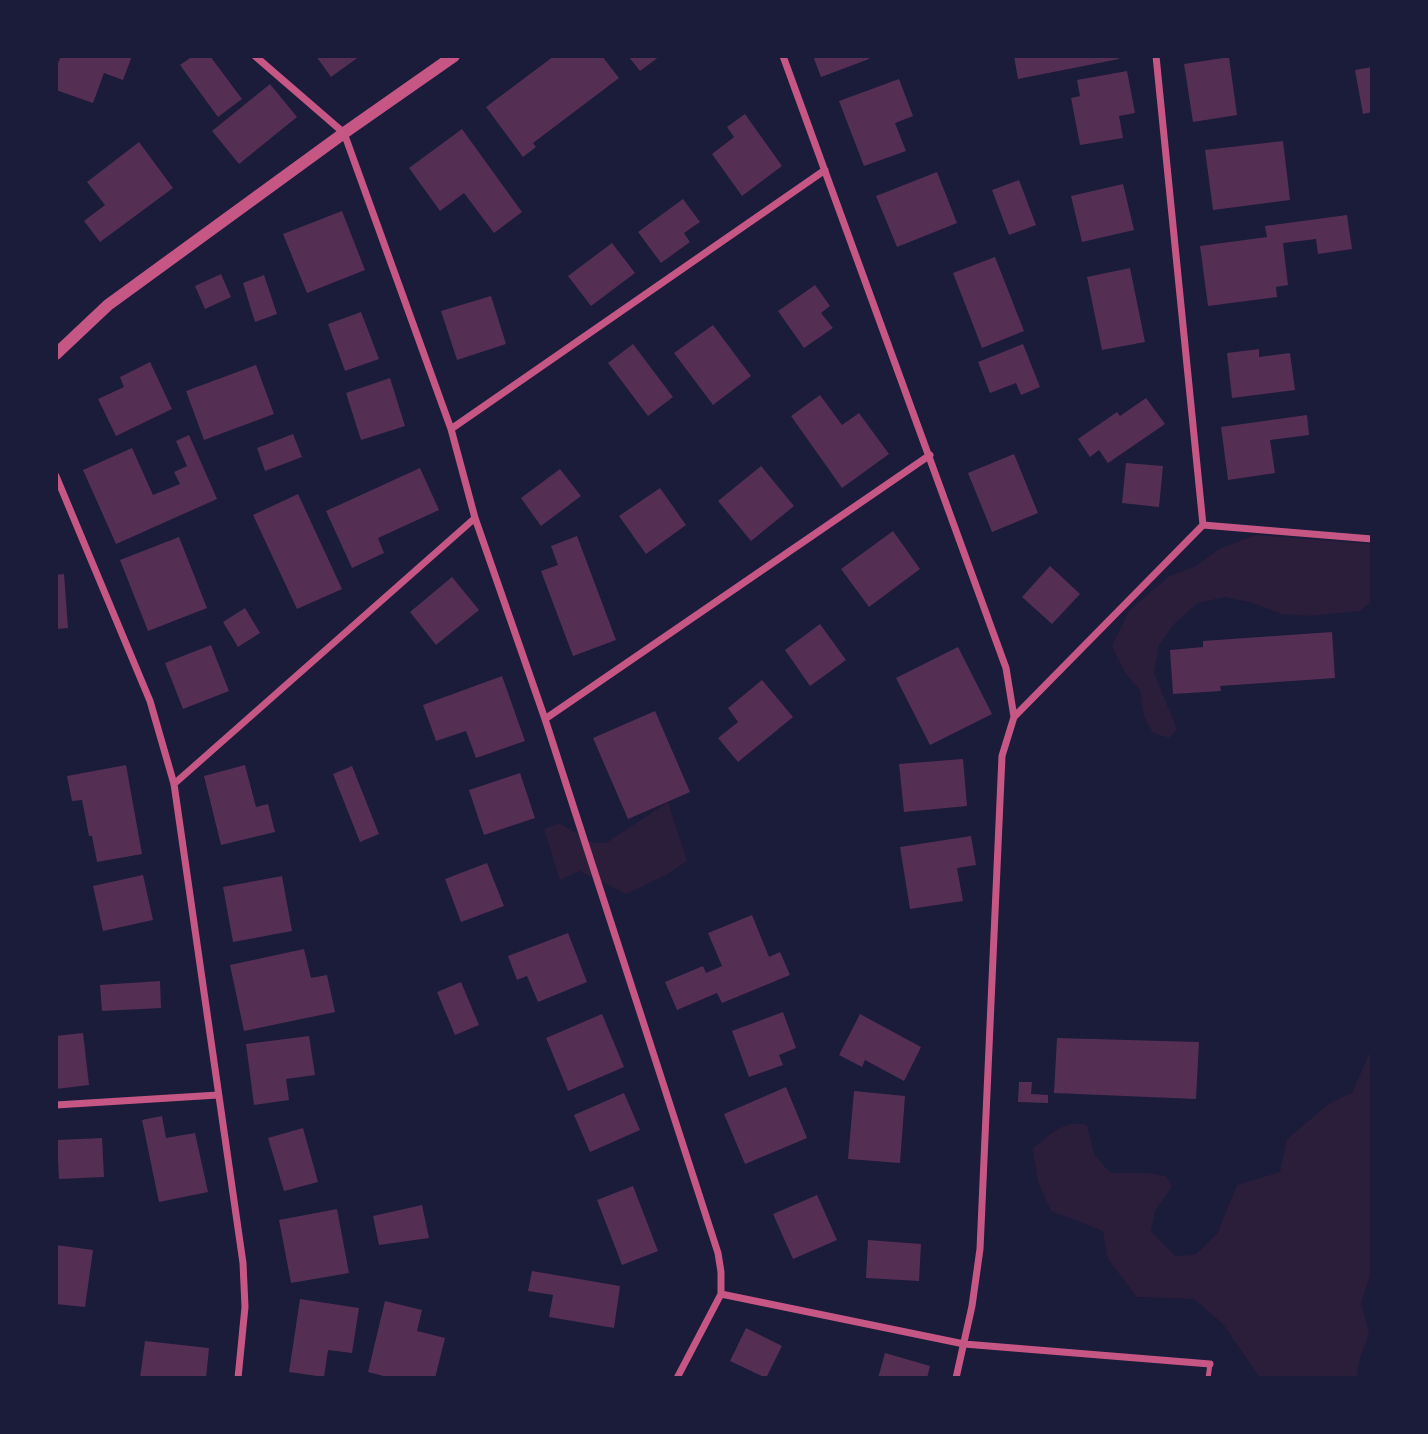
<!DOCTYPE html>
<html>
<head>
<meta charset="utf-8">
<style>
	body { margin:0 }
	#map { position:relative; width:1428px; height:1434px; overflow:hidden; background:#1b1b3a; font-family:Roboto,sans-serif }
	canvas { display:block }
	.frame { position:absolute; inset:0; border:58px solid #1b1b3a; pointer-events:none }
</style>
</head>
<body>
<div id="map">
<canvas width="1428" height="1434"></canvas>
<div class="frame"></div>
</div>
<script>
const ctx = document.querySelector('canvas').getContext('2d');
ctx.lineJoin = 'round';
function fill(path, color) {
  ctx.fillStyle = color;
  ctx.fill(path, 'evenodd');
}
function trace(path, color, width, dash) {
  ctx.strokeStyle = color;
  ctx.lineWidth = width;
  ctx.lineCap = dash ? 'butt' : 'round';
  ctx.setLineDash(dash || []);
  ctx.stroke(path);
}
fill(new Path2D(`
	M 1255,535 L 1372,544 L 1372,601 L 1360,611 L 1310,616 L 1282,614 L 1253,603 L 1225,597 L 1198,603 L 1175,623 L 1159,645 L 1154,673 L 1177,729 L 1169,738 L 1153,733 L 1144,717 L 1140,690 L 1126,674 L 1112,646 L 1129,611 L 1168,577 L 1196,566 L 1219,549 Z
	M 668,802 L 687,861 L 668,874 L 626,894 L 580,871 L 560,880 L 544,829 L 559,823 L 593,843 L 606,843 Z
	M 1372,1048 L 1372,1271 L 1361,1303 L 1369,1333 L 1359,1361 L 1356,1378 L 1260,1378 L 1223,1324 L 1194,1299 L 1137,1297 L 1108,1259 L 1103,1231 L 1051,1211 L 1038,1182 L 1033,1149 C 1049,1135 1064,1119 1087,1125 L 1095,1156 L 1111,1173 L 1148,1173 L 1166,1176 L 1172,1186 L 1155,1211 L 1151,1231 L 1175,1256 L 1195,1255 L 1217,1234 L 1237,1185 L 1280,1172 L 1287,1139 L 1330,1103 L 1352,1093 Z`), '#2a1e3b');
fill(new Path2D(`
	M 61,56 L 132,56 L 123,80 L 104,73 L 93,103 L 56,90 L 56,68 Z
	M 193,56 L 210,56 L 242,99 L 218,117 L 180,65 Z
	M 316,56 L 360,56 L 331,77 Z
	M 554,56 L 602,56 L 619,78 L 533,143 L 536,147 L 523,157 L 486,107 Z
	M 628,56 L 660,56 L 640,71 Z
	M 813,56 L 868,56 L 869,59 L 821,77 Z
	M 1014,56 L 1118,56 L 1119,59 L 1018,79 Z
	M 1229,57 L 1237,115 L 1193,122 L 1184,64 Z
	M 1372,67 L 1372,112 L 1363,114 L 1355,70 Z
	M 1127,71 L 1135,113 L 1119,116 L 1123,138 L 1080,145 L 1071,98 L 1080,96 L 1077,80 Z
	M 899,79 L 913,116 L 895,123 L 906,151 L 864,166 L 839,101 Z
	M 270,84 L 297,117 L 239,164 L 212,131 Z
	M 745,114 L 782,166 L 742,196 L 712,154 L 734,137 L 727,127 Z
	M 462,129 L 522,212 L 494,233 L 464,193 L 440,211 L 409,168 Z
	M 1283,141 L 1290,200 L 1213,210 L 1205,150 Z
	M 139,142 L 173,188 L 100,242 L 84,221 L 105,205 L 87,182 Z
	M 937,172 L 957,223 L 897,247 L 876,196 Z
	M 1019,180 L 1036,225 L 1009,235 L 992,190 Z
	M 1123,184 L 1134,230 L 1082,242 L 1071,196 Z
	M 683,199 L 700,222 L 684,233 L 690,242 L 661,263 L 638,232 Z
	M 342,211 L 365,270 L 307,293 L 283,234 Z
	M 1347,215 L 1352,249 L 1318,254 L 1316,239 L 1283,243 L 1288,285 L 1276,287 L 1277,297 L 1208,306 L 1200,246 L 1267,237 L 1265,226 Z
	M 612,243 L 635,273 L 591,306 L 568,276 Z
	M 995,257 L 1024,331 L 982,348 L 953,273 Z
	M 1130,268 L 1145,342 L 1102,350 L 1087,277 Z
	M 221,274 L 231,297 L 205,309 L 195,286 Z
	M 264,275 L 277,314 L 255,322 L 243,283 Z
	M 815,285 L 830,306 L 821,313 L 833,328 L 804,348 L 778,311 Z
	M 491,296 L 506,344 L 457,360 L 441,311 Z
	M 361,312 L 379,359 L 345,371 L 328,324 Z
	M 713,325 L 751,376 L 713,405 L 674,353 Z
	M 633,344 L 673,397 L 648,416 L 608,363 Z
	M 1023,344 L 1040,387 L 1021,395 L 1016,383 L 990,393 L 978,362 Z
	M 1259,349 L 1259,357 L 1290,353 L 1295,390 L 1232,398 L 1227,353 Z
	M 150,362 L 172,409 L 116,436 L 98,399 L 124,387 L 120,377 Z
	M 256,365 L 274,414 L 204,440 L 186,391 Z
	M 390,378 L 405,426 L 361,440 L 346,393 Z
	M 820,395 L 842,425 L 859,413 L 889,454 L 842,488 L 791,416 Z
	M 1146,398 L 1165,424 L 1108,463 L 1099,450 L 1090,457 L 1078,439 L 1117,412 L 1120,416 Z
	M 1307,415 L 1309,435 L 1270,440 L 1275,473 L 1228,480 L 1221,427 Z
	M 293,434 L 302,457 L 265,471 L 257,448 Z
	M 189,435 L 217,499 L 116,544 L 83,470 L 132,448 L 153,495 L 180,484 L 174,472 L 187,466 L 176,441 Z
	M 1014,454 L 1038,513 L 992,532 L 968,473 Z
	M 1126,463 L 1163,466 L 1159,507 L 1122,503 Z
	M 761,466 L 794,506 L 751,541 L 718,501 Z
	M 420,468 L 439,510 L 378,538 L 384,553 L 352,568 L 326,511 Z
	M 560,469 L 581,496 L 541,526 L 521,498 Z
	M 660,488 L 686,525 L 646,554 L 619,516 Z
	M 298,494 L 342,589 L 297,609 L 253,515 Z
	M 893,531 L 920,569 L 869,607 L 841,569 Z
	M 577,536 L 616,640 L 573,656 L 541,571 L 558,565 L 551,546 Z
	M 179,537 L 207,608 L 148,631 L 120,560 Z
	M 1050,566 L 1080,594 L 1052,624 L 1022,597 Z
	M 64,574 L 68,628 L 56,629 L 56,575 Z
	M 452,577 L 479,610 L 436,645 L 410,612 Z
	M 245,608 L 260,633 L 238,647 L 223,622 Z
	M 820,624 L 846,660 L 810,686 L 785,650 Z
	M 1332,632 L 1335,678 L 1220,686 L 1221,691 L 1173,694 L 1170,650 L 1203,647 L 1203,641 Z
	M 211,645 L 229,691 L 183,709 L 165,663 Z
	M 958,647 L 992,714 L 930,745 L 896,678 Z
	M 502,676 L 525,741 L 476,758 L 466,731 L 436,741 L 423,705 Z
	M 762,680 L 793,717 L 738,762 L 718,738 L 738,722 L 728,708 Z
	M 655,711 L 690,792 L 628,819 L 593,738 Z
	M 963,759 L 967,806 L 904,812 L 899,764 Z
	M 126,765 L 142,854 L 97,862 L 92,836 L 89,836 L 82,800 L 72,801 L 67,776 Z
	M 245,765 L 256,807 L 268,804 L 275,832 L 221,845 L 204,776 Z
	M 352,766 L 379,834 L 360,842 L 333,774 Z
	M 520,773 L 535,818 L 484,835 L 469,790 Z
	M 971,836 L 976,865 L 957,868 L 963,901 L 910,909 L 900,847 Z
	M 487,863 L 504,906 L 461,922 L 445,879 Z
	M 143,875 L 153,920 L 103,931 L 93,886 Z
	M 282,876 L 292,931 L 233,942 L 223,887 Z
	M 752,915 L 769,957 L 780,952 L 790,975 L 722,1003 L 717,993 L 677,1010 L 665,982 L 703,966 L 706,973 L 722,966 L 708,933 Z
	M 568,933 L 587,982 L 538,1002 L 527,976 L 517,980 L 508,956 Z
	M 304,949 L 311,978 L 327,975 L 335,1012 L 244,1031 L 230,965 Z
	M 160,981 L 161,1008 L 102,1011 L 100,985 Z
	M 461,982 L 479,1025 L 455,1035 L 437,992 Z
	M 783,1012 L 796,1048 L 779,1055 L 783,1065 L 749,1077 L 732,1031 Z
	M 602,1014 L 624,1067 L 568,1091 L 546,1038 Z
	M 860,1014 L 921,1047 L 904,1081 L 865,1060 L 862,1067 L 839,1055 Z
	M 83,1033 L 89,1085 L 56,1089 L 56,1036 Z
	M 309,1036 L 315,1075 L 286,1079 L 289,1100 L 254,1105 L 246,1044 Z
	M 1057,1038 L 1199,1042 L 1196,1099 L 1054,1093 Z
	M 1019,1082 L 1032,1082 L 1031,1094 L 1048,1095 L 1048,1103 L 1018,1102 Z
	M 786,1087 L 807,1138 L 745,1164 L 724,1114 Z
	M 854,1091 L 905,1096 L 900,1163 L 848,1159 Z
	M 624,1093 L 640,1130 L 590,1152 L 574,1115 Z
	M 162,1116 L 166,1138 L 195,1133 L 208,1192 L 159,1202 L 142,1120 Z
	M 303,1128 L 318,1182 L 284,1191 L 268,1138 Z
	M 102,1138 L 104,1177 L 59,1179 L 57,1140 Z
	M 633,1186 L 658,1251 L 622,1265 L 597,1200 Z
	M 817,1195 L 837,1240 L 793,1259 L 773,1214 Z
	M 422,1205 L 429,1238 L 379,1245 L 373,1216 Z
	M 337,1209 L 349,1273 L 291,1283 L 279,1220 Z
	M 868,1240 L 921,1244 L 919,1281 L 866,1278 Z
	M 56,1245 L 93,1250 L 85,1307 L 56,1304 Z
	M 532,1271 L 620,1286 L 614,1328 L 549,1317 L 553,1295 L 528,1291 Z
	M 300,1299 L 359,1308 L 352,1353 L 328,1350 L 324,1377 L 289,1372 Z
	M 385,1301 L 422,1310 L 417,1331 L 445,1338 L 435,1378 L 391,1378 L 368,1372 Z
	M 746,1328 L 782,1346 L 766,1378 L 730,1361 Z
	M 145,1341 L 209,1348 L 206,1378 L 140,1378 Z
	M 885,1353 L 930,1366 L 927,1378 L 878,1378 Z`), '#542f53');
trace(new Path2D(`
	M 1208,1378 L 1210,1364`), '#c65784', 5);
trace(new Path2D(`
	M 255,56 L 344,133 L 451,429 L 475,518 L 545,719 L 718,1253 L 721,1272 L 721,1294 L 677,1378
	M 783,56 L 1006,668 L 1014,717 L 1002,756 L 980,1249 L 972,1306 L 956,1378
	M 1156,56 L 1203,525
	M 451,429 L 825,170
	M 56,476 L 150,701 L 174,784 L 243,1263 L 245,1307 L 238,1378
	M 1203,525 L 1372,539
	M 1014,717 L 1203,525
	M 545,719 L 930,455
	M 174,784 L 475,518
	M 56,1105 L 218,1095
	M 721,1294 L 964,1344 L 1210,1364`), '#c65784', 7);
trace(new Path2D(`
	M 56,354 L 108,305 L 344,133 L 454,56`), '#c65784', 12);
</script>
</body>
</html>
